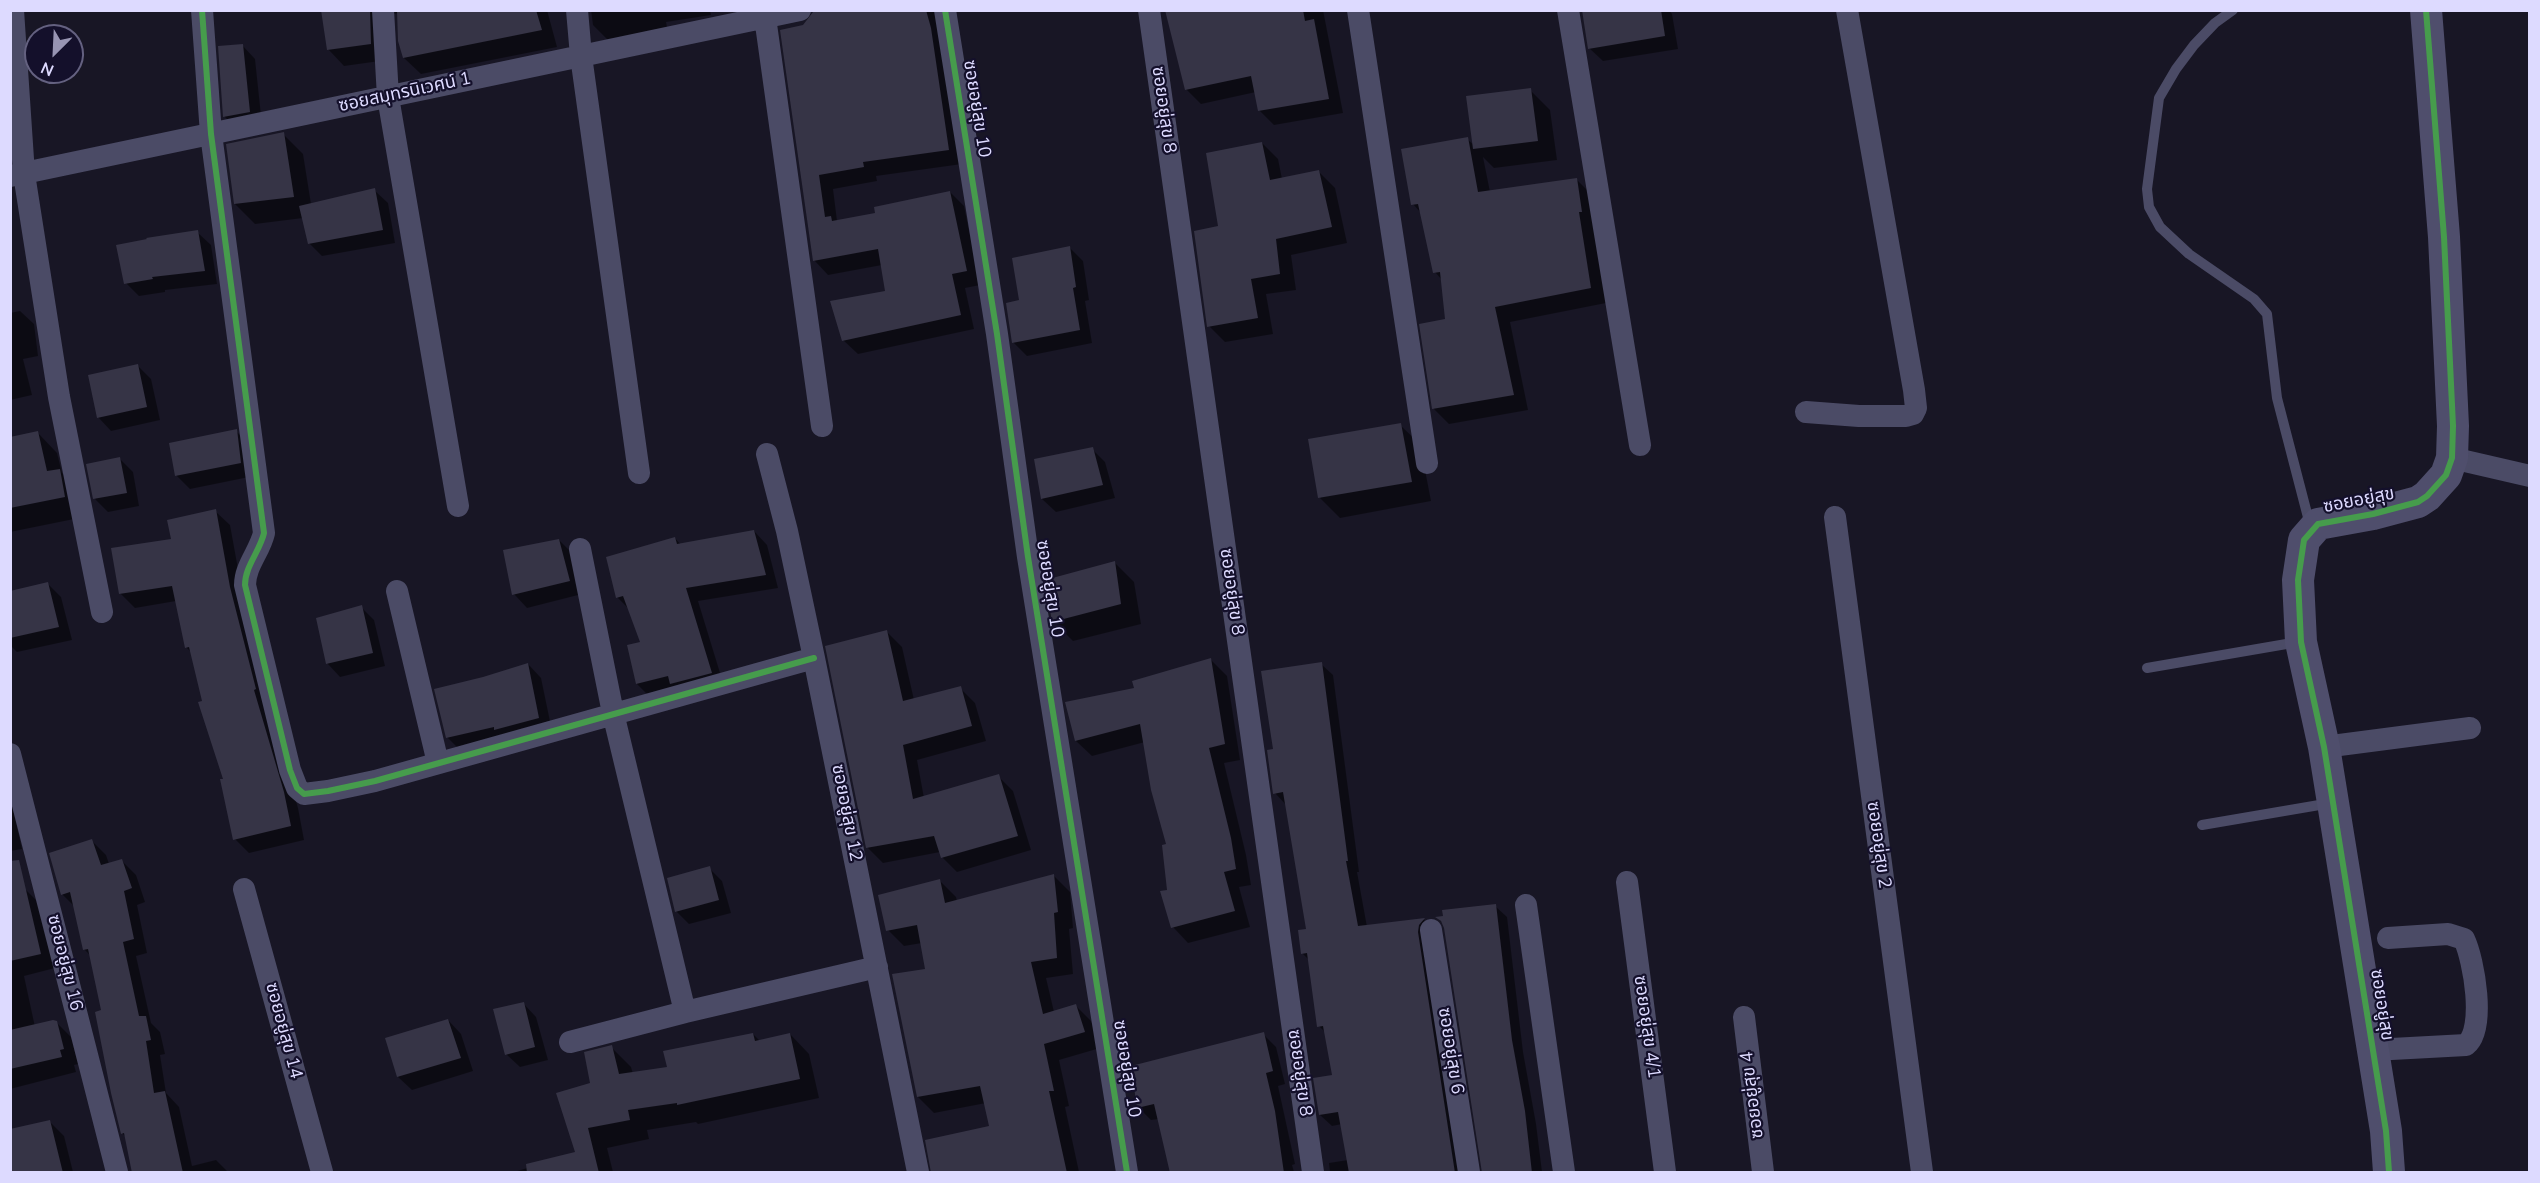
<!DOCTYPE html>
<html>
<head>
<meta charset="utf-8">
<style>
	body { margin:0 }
	#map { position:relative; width:2540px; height:1183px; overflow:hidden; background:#181625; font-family:"Nunito Sans",sans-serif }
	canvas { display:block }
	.frame { position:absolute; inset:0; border:12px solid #dddaff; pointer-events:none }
	.north { position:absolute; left:24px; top:24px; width:60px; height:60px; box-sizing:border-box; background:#14102b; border:2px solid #646180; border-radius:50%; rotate:204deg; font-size:16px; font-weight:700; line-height:24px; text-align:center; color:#dddaff }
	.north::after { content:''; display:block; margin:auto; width:21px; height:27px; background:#9895b3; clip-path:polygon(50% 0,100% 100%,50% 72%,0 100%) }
</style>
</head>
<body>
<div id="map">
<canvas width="2540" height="1183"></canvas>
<div class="frame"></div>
<div class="north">N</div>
</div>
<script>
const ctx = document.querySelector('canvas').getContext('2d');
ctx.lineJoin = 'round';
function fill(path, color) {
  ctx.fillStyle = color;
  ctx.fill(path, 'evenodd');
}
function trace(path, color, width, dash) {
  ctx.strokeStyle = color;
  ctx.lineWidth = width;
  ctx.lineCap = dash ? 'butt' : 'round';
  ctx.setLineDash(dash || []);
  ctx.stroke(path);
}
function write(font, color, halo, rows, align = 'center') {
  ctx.font = font + ' "Nunito Sans","Noto Sans Thai",sans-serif';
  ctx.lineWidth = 4.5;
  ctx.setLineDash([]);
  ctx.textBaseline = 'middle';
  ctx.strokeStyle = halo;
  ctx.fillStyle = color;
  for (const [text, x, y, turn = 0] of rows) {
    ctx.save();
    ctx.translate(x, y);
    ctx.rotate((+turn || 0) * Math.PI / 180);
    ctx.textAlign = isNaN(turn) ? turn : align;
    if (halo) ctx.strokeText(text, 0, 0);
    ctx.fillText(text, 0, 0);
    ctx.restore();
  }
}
fill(new Path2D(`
	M 323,10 L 547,10 L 557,47 L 421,74 L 404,58 L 398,13 L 392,14 L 387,60 L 344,66 L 328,49 Z
	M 591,10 L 710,10 L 711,15 L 666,22 L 667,27 L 608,40 L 593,25 Z
	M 814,10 L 937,10 L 962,164 L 876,176 L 877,181 L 833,189 L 837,221 L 876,214 L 950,192 L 964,206 L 980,285 L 965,288 L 974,329 L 858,354 L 843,340 L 887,293 L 882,265 L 828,275 L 814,260 L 805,27 L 814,15 Z
	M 1166,10 L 1323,10 L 1343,113 L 1274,125 L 1259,110 L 1256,92 L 1201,104 L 1186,89 Z
	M 1594,10 L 1669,10 L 1672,14 L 1678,49 L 1603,61 L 1589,48 Z
	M 242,45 L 255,59 L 262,125 L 238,130 L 225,117 L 220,48 Z
	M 1530,90 L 1550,110 L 1557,160 L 1494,168 L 1483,157 L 1490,192 L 1576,179 L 1592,195 L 1606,303 L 1510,322 L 1528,410 L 1449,424 L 1434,409 L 1421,325 L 1446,320 L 1442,280 L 1435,272 L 1421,213 L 1413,204 L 1467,139 L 1474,145 Z
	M 283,134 L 303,154 L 311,204 L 374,190 L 388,203 L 395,243 L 322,256 L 309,243 L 303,218 L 255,224 L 235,204 Z
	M 1262,143 L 1278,159 L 1282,179 L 1319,172 L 1335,188 L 1347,243 L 1291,255 L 1296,290 L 1266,294 L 1273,334 L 1225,342 L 1209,326 L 1220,227 Z
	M 197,232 L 211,245 L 217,284 L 165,290 L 165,292 L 139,296 L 126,283 Z
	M 1070,248 L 1083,261 L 1089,300 L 1085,301 L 1092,343 L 1027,356 L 1013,342 L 1021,302 Z
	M 20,311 L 34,324 L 38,356 L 23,359 L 32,395 L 10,400 L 10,313 Z
	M 137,365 L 151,379 L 160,420 L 111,431 L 98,417 Z
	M 1400,425 L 1420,444 L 1431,501 L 1340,518 L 1320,498 Z
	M 236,431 L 249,444 L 254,476 L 190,489 L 176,475 Z
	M 38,433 L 57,453 L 62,473 L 79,490 L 84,517 L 10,532 L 10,439 Z
	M 1092,449 L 1105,462 L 1115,498 L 1056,512 L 1042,499 L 1036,461 Z
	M 120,459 L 133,472 L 139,506 L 108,512 L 95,499 Z
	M 215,511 L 230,525 L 244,602 L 268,704 L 298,808 L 304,840 L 249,853 L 235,839 L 225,780 L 192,653 L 186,647 L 176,601 L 135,608 L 120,593 L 173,540 Z
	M 754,531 L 767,545 L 778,588 L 698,601 L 724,686 L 650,697 L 637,684 L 641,643 L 630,610 L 617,597 L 675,538 L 681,545 Z
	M 559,540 L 572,553 L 582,594 L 527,608 L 514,594 Z
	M 1114,562 L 1134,582 L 1141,624 L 1073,641 L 1053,621 Z
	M 48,584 L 61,597 L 72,640 L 17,652 L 10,645 L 10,593 Z
	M 361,607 L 374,620 L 385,666 L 340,677 L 327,663 Z
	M 887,632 L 902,647 L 914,700 L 960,688 L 975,703 L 986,741 L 917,760 L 924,798 L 998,776 L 1013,791 L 1031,850 L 957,872 L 942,857 L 940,852 L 883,863 L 868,848 L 827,647 Z
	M 1211,660 L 1227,676 L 1240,760 L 1224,763 L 1246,855 L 1251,885 L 1239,887 L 1250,927 L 1188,943 L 1173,927 L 1169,891 L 1168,845 L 1145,742 L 1092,756 L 1076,741 L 1135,690 Z
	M 528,664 L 541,678 L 552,731 L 461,751 L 447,737 Z
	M 1321,664 L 1333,675 L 1359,872 L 1357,872 L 1367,927 L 1424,920 L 1435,931 L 1464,1172 L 1330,1172 L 1329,1163 L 1348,1160 L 1342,1124 L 1332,1126 L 1320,1115 L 1333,1076 L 1326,1033 L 1319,1026 L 1310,961 L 1302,953 L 1307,930 L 1287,806 L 1275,793 L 1275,750 Z
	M 10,796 L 22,849 L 10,851 Z
	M 92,841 L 106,855 L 109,864 L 122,861 L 136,875 L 145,902 L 137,905 L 147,953 L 136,956 L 151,1023 L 160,1032 L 165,1054 L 160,1055 L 166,1093 L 179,1107 L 192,1166 L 216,1160 L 228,1172 L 134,1172 L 126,1137 L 122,1133 L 103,1011 L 91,956 L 84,949 L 75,907 L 62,894 Z
	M 709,868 L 722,881 L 731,913 L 689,924 L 676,911 Z
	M 1054,876 L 1070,892 L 1073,928 L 1069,929 L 1073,974 L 1046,978 L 1054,1012 L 1075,1005 L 1091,1021 L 1100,1048 L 1059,1060 L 1069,1106 L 1065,1107 L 1079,1172 L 943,1172 L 991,1127 L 986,1103 L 934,1113 L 918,1097 L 927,970 L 922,943 L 904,946 L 888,930 L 940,881 L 956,897 L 957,902 Z
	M 10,886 L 25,889 L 40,904 L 55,968 L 24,976 L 35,1027 L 57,1023 L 71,1037 L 78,1064 L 74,1065 L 76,1072 L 10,1089 Z
	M 1495,906 L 1507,917 L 1523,1052 L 1536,1124 L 1542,1172 L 1483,1172 L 1444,925 L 1438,918 Z
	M 523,1003 L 536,1017 L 548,1060 L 520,1067 L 506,1054 Z
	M 448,1020 L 461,1034 L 473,1071 L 412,1090 L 398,1077 Z
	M 753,1034 L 760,1041 L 790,1034 L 809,1054 L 819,1098 L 698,1124 L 696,1122 L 647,1130 L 649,1139 L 607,1148 L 613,1172 L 514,1172 L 577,1153 L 592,1084 L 611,1047 L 631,1067 L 633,1074 L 669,1068 Z
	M 1263,1034 L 1276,1047 L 1285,1084 L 1278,1086 L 1295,1164 L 1292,1165 L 1294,1172 L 1172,1172 L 1159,1119 L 1151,1120 L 1138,1107 Z
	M 50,1122 L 64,1136 L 73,1172 L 10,1172 Z`), '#0007');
fill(new Path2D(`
	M 321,10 L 370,10 L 371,44 L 327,50 Z
	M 397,10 L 536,10 L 542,30 L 403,58 L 398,41 Z
	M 818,10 L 926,10 L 931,28 L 949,150 L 863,162 L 864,167 L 819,175 L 825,217 L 831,216 L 832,221 L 875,213 L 874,207 L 950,191 L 967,271 L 952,274 L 961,315 L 842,341 L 830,301 L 885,291 L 878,249 L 813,261 L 780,30 L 803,25 L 813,12 Z
	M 1165,10 L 1303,10 L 1305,21 L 1314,19 L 1329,99 L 1258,111 L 1251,76 L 1185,90 Z
	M 1582,10 L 1661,10 L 1665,36 L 1588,49 Z
	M 243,44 L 250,112 L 223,117 L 218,46 Z
	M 1531,88 L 1538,141 L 1473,149 L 1466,96 Z
	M 284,132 L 294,197 L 234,204 L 226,144 Z
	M 1468,137 L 1478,192 L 1577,178 L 1582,212 L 1579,212 L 1591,288 L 1495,307 L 1514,395 L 1432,409 L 1419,324 L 1445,319 L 1440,272 L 1433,273 L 1418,204 L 1411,205 L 1401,149 Z
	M 1262,142 L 1270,180 L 1319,170 L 1332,227 L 1276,239 L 1280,274 L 1251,279 L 1258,318 L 1207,327 L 1194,231 L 1218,226 L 1206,153 Z
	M 375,188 L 383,230 L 308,244 L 299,206 Z
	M 198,230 L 205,271 L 152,277 L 153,279 L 124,284 L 116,245 L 147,239 L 146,238 Z
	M 1070,246 L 1076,287 L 1073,288 L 1080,330 L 1012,343 L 1006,303 L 1019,300 L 1012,258 Z
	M 138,364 L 147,407 L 97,418 L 88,375 Z
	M 1401,423 L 1412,482 L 1318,498 L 1308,439 Z
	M 237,429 L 241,463 L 175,476 L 169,443 Z
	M 38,431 L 47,471 L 60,469 L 65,497 L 10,508 L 10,437 Z
	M 1093,447 L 1103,485 L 1041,499 L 1034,459 Z
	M 120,457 L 127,493 L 93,499 L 86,464 Z
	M 216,509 L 230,587 L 256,689 L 254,690 L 284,792 L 291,826 L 233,840 L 220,779 L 223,779 L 198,702 L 202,701 L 189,647 L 185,648 L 172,586 L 119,594 L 111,548 L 171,539 L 167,520 Z
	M 754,530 L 766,575 L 686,588 L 712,673 L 670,684 L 668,676 L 636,684 L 627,645 L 640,642 L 623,596 L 616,598 L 606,557 L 675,537 L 677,544 Z
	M 559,539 L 570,581 L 512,595 L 503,550 Z
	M 1115,561 L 1121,604 L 1052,622 L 1045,580 Z
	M 48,582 L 59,627 L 10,638 L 10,591 Z
	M 362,605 L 373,653 L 326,664 L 316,618 Z
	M 887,630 L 903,701 L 961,686 L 972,726 L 903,745 L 913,799 L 999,774 L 1018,836 L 941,858 L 934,836 L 866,848 L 825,646 Z
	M 1211,658 L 1225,744 L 1209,748 L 1231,838 L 1236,869 L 1224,872 L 1235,911 L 1171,928 L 1160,891 L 1167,890 L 1162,845 L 1166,844 L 1151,790 L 1140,724 L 1075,741 L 1065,702 L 1134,688 L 1132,681 Z
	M 1322,662 L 1348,861 L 1346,861 L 1358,926 L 1425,918 L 1419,925 L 1418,932 L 1455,1173 L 1349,1173 L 1338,1112 L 1319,1115 L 1313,1078 L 1332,1075 L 1323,1026 L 1317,1027 L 1307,953 L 1301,954 L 1298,930 L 1306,929 L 1283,792 L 1273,794 L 1267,750 L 1273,749 L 1261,671 Z
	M 528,663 L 539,718 L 494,730 L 494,727 L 446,738 L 434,689 L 483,677 Z
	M 92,839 L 101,865 L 122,859 L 132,888 L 124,891 L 134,939 L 123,942 L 139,1016 L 146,1016 L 151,1040 L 146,1041 L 154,1093 L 165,1091 L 183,1173 L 132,1173 L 124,1133 L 121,1134 L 111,1093 L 95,1012 L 101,1010 L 88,949 L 83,950 L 70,892 L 61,895 L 49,853 Z
	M 19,860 L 41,954 L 10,961 L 10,861 Z
	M 710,866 L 719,900 L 675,912 L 667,878 Z
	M 1054,874 L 1058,912 L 1054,913 L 1057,958 L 1031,962 L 1043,1014 L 1076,1004 L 1085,1032 L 1044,1044 L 1054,1091 L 1049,1091 L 1067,1173 L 931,1173 L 925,1140 L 989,1126 L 980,1086 L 917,1097 L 892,974 L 925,969 L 917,925 L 886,931 L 878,895 L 940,879 L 945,903 Z
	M 1496,904 L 1512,1040 L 1525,1111 L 1532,1173 L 1482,1173 L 1444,928 L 1441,921 L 1435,917 L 1443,916 L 1442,910 Z
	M 524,1002 L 535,1047 L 505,1055 L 493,1009 Z
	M 448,1019 L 461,1058 L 397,1077 L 385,1038 Z
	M 53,1020 L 57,1021 L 64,1049 L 60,1050 L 62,1057 L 10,1069 L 10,1030 Z
	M 1264,1032 L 1273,1071 L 1266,1073 L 1275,1111 L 1284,1173 L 1170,1173 L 1154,1104 L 1137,1108 L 1131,1066 Z
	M 753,1033 L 755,1041 L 790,1033 L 800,1079 L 677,1105 L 677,1103 L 628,1110 L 630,1120 L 588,1128 L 599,1173 L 527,1173 L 526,1164 L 575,1152 L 556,1093 L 590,1083 L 584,1052 L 612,1045 L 619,1074 L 667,1067 L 663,1051 Z
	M 50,1120 L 63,1173 L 10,1173 L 10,1129 Z`), '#363446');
trace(new Path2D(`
	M 2233,10 L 2215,23 L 2194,45 L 2176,69 L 2159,98 L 2147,189 L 2149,207 L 2160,227 L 2189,254 L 2254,299 L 2267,314 L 2277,398 L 2310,525
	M 2147,668 L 2298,642
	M 2202,825 L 2331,803`), '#4b4b66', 10);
trace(new Path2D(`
	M 13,10 L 24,174 L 59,397 L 102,612
	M 202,10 L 211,134 L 264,533 C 260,551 245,566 245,585 L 290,770 L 297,788 L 304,794 L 328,791 L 375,781 L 814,658
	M 383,10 L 388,97 L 458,506
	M 577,10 L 581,56 L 639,473
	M 764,10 L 822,426
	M 945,10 L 997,334 L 1028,557 L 1127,1172
	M 1149,10 L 1313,1172
	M 1358,10 L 1427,463
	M 1568,10 L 1640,445
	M 10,176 L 800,10
	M 1806,412 L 1859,416 L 1906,416 L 1913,414 L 1916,408 L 1914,390 L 1847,10
	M 767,454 L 787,531 L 814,658 L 918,1172
	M 2452,458 L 2530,476
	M 1835,517 L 1922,1172
	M 580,549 L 613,713 L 685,1012
	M 397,591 L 438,763
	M 2324,747 L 2470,728
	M 10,754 L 117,1172
	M 1627,882 L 1665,1172
	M 244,889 L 322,1172
	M 1526,905 L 1564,1172
	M 1431,930 L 1469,1172
	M 1744,1017 L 1763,1172
	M 570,1042 L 685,1012 L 877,967
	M 2373,1050 L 2466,1045 C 2486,1029 2474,960 2464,939 L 2448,934 L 2388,938`), '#4b4b66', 22);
trace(new Path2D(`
	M 2389,1172 L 2386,1131 L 2324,747 L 2301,642 L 2298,580 L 2304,540 L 2318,524 L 2373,514 L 2418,502 L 2427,496 L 2446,475 L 2452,458 L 2453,426 L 2444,237 L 2426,10`), '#4f4e6c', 32);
trace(new Path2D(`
	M 202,10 L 211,134 L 264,533 C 260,551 245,566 245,585 L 290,770 L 297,788 L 304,794 L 328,791 L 375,781 L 814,658
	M 945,10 L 997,334 L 1028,557 L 1127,1172
	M 2389,1172 L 2386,1131 L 2324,747 L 2301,642 L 2298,580 L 2304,540 L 2318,524 L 2373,514 L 2418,502 L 2427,496 L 2446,475 L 2452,458 L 2453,426 L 2444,237 L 2426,10`), '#469c4c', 6);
write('18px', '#dddaff', '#14102b', [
	["ซอยสมุทรนิเวศน์ 1",405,93,-12],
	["ซอยอยู่สุข 10",976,109,81],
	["ซอยอยู่สุข 8",1163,110,82],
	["ซอยอยู่สุข",2359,501,-11],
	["ซอยอยู่สุข 10",1049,589,81],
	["ซอยอยู่สุข 8",1231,592,82],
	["ซอยอยู่สุข 12",846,813,79],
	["ซอยอยู่สุข 2",1878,845,82],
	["ซอยอยู่สุข 16",64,963,76],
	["ซอยอยู่สุข",2381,1005,81],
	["ซอยอยู่สุข 4/1",1646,1027,82],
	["ซอยอยู่สุข 14",283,1031,75],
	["ซอยอยู่สุข 6",1450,1051,81],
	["ซอยอยู่สุข 10",1126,1069,81],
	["ซอยอยู่สุข 8",1299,1073,82],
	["ซอยอยู่สุข 4",1753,1095,-97]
]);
</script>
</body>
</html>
